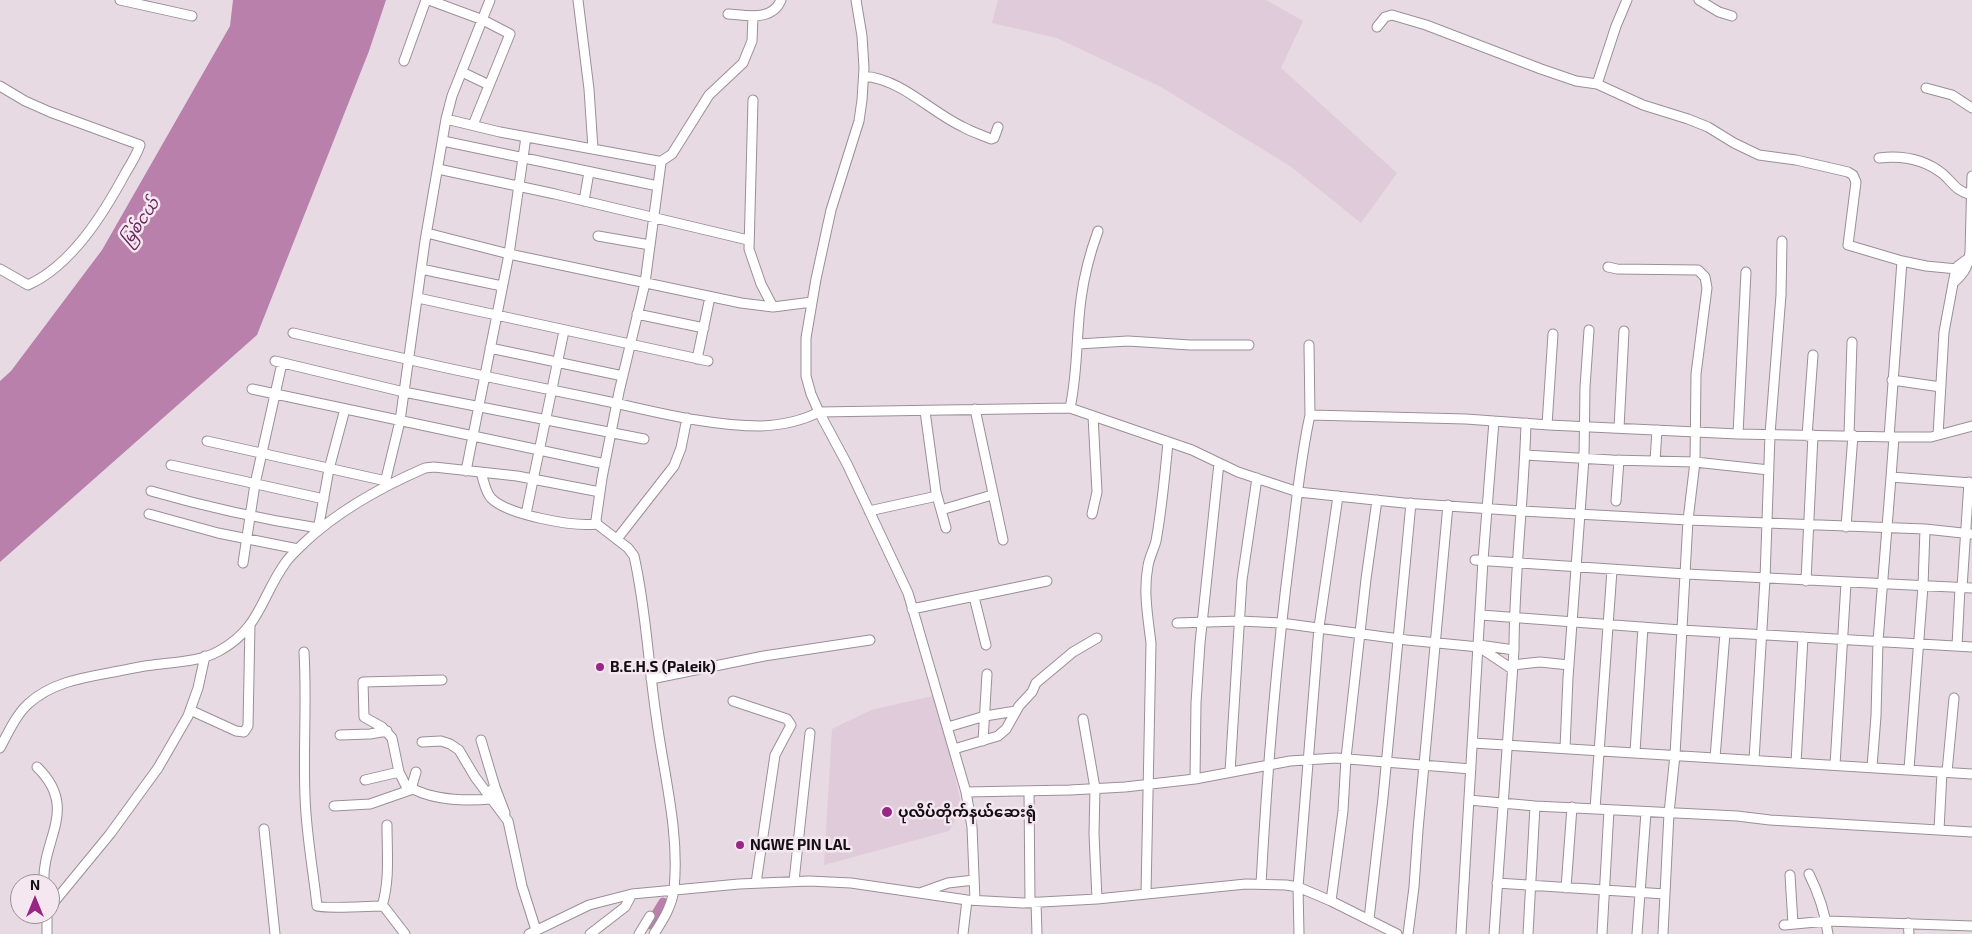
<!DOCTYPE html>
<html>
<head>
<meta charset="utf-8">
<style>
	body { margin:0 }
	#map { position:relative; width:1972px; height:934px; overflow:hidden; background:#e7dae3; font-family:"Exo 2",sans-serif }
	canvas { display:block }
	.north { position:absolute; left:10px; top:874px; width:50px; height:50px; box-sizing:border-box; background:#f4e7f0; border:1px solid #9a9097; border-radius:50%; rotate:0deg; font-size:14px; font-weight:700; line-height:20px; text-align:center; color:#120e11 }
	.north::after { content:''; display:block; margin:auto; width:18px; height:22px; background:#972685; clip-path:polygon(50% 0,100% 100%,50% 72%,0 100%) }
</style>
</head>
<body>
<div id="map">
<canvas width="1972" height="934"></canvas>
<div class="north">N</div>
</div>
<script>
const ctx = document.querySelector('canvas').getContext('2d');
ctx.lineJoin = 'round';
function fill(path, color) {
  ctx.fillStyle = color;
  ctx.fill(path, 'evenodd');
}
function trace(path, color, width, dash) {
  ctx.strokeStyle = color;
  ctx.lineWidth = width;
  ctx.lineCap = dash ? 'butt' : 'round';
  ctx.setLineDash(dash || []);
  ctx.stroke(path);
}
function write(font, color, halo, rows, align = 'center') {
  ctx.font = font + ' "Exo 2","Noto Sans Myanmar",sans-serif';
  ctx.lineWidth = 5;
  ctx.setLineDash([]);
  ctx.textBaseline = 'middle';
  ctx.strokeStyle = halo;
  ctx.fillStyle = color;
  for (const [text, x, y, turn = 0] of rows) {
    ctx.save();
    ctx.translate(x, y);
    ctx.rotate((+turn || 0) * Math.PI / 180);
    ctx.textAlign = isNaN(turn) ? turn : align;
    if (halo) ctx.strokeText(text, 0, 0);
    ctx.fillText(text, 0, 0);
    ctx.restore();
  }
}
fill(new Path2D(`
	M 998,0 L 1266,0 L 1303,21 L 1281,68 L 1397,173 L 1361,223 L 1290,166 L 1161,87 L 1057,38 L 992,23 Z
	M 937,695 L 962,808 L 949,831 L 824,865 L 832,729 L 871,710 Z`), '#dfcbd9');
fill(new Path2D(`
	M 233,0 L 386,0 L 369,51 L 257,335 L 0,562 L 0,381 L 11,371 L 102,250 L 230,26 Z`), '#b880ab');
trace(new Path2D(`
	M 649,925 L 663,902`), '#b880ab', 9);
const minor = new Path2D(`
	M 120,0 L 192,16
	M 429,0 L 483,20 L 510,34 L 473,125
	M 490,0 L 452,96 L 446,119 L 500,132 L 658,161 L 661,163 L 645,283 L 619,392 L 602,478 L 596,520 L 597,524 L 628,548 L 634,556 C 646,608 648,662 656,715 C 663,772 680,831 674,889 C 672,906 663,920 654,934
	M 578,0 L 589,89 L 593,149
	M 856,0 L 862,36 L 864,68 L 862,100 L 859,121 L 831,210 L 816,279 L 806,338 L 806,376 L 811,394 L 819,412 L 847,464 L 908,593 L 966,792 L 972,827 L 975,900
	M 1699,0 L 1719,12 L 1732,16
	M 728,14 C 746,15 772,22 781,0
	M 1377,27 L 1385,17 L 1392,15 L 1426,25 L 1541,69 L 1576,81 L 1597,84 L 1643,105 L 1688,119 L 1708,127 L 1734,143 L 1759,155 L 1796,160 L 1848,172 L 1853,175 L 1856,182 L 1848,245 L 1902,261 L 1926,266 L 1957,269
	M 404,61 L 426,0
	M 462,72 L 489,85
	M 864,76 C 903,80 929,111 963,127 C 972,132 982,135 991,139 L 994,138 L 998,127
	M 1597,84 L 1616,26 L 1627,0
	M 0,86 L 25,101 L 50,112 L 140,145 C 137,154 131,164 126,172 C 104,213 72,265 28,285 L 0,269
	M 1926,88 L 1952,95 L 1972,108
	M 753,100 L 749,249 L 761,284 L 773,307
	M 443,141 L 658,186
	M 1879,158 C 1903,155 1924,159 1943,174 C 1954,184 1955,190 1971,195
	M 660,162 L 672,154 L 709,95 L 743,63 L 752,41 L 753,16
	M 438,169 L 555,194 L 748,240
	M 584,201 L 589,172
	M 427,233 L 509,254 L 741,303 L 773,307 L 812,302
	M 598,236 L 650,245
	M 1608,267 L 1617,269 L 1698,270 L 1705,277 L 1707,288 L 1696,374 L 1695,462 L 1688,520 L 1675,755 L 1669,813 L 1663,934
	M 421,269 L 502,286
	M 1953,283 C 1962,275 1967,269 1969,258
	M 418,298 L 708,361
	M 637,314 L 704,328
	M 293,333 C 394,357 495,379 596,399 C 650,410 705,426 761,426 C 781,425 800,422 819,412 L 1070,408 L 1192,450 L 1238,472 L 1298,492 L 1404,503 L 1522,511 L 1688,520 L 1925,529 L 1972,534
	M 1078,344 L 1128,341 L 1190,345 L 1249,345
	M 1309,345 L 1310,415
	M 490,348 L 623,376
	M 697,359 L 710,297
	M 275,361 L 404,392 L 644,439
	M 1892,380 L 1941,387
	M 252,389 L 605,464
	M 1070,408 C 1078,372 1076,336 1081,299 C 1084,276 1090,253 1098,231
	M 975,409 L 1003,540
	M 925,411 L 936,492 L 946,528
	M 1547,425 L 1553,334
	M 1619,428 L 1624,331
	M 1738,434 L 1746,272
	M 1849,435 L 1852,342
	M 1938,435 L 1944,332 L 1955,273 L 1958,266 L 1969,258 L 1970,252 L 1972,176
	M 1807,436 L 1813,355
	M 1889,437 L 1902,261
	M 1894,437 L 1931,437 L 1972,426
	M 207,441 L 386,481
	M 1525,455 L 1612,460 L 1695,462 L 1769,470
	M 1655,461 L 1657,430
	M 171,465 L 324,499
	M 466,471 L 509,254 L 526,137
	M 481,473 C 484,481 485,491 491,498 C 507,515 574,527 597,524
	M 384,487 L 400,421 L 425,241 L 446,119
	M 151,491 C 206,507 261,519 318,528
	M 1616,501 L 1619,460
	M 941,510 L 992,495
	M 869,511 L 937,496
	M 149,514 L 218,533 L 298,549
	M 526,514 L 564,331
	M 1092,514 L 1097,492 L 1093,416
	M 1846,527 L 1853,435
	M 318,530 L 329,469 L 345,409
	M 617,539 L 674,466 L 681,448 L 687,418
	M 1475,560 L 1686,574 L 1972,588
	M 243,563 L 255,484 L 282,363
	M 1806,581 L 1813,435
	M 1962,588 L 1969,482
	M 974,597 L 986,645
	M 912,609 L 1047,581
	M 1481,615 L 1681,630 L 1972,647
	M 1177,623 L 1240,621 L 1281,623 L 1407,640 L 1479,647 L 1512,669
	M 1479,645 L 1514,650
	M 1957,646 L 1960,588
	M 304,652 C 307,700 303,748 305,796 C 306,833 313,869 317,906 C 322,909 372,906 382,906 L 385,908 L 405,934
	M 1512,665 L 1540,662 L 1569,665
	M 651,679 L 764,656 L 870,640
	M 733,701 L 787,719 L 791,725 L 775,755 L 756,883
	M 190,710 L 236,731 L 244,732 L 248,726 L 250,624
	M 1083,719 L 1095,788 L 1094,834 L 1097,899
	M 948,727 L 985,716 L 1016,711
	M 340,735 L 370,734 L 387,731
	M 481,740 L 495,787 L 488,793
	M 983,741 L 987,674
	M 422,742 L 441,741 L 450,744 L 459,750 L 475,777 L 508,821 L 522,886 L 536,930
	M 1473,743 L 1972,774
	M 0,748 C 8,733 16,715 28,704 C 53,681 87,677 119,671 C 130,669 142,666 153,665 C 175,662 199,662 219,651 C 261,628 261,596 286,562 C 291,555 298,549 304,543 C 339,510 381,487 425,468 L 434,467 L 517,476 L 600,492
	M 1565,748 L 1568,678 L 1584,458 L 1585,387 L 1589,330
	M 954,749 L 998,736 L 1006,729 L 1019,706 L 1032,692 L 1036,683 L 1073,652 L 1097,638
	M 1635,752 L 1643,627
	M 1715,758 L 1725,633
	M 1754,760 L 1765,579 L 1770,434 L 1781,295 L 1782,241
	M 1796,763 L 1803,637
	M 1835,765 L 1846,583
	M 37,767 C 80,809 41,839 44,884
	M 1872,767 L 1876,716 L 1878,641 L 1891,477
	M 1909,769 L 1923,586 L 1925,529
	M 1230,772 L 1242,580 L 1257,478
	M 1947,772 L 1954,698
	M 1195,779 L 1196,703 L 1200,643 L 1219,463
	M 365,780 L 399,772
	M 495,787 L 505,813
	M 411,789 L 416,772
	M 408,790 L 399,772 L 392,738 L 382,727 L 364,717 L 363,682 L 442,680
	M 1029,791 L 1030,902
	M 966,792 L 1070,790 L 1125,787 L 1195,779 L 1290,761 L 1336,758 L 1471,769
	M 1469,800 L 1535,806 L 1737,816 L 1770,820 L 1972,832
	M 334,806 L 370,804 L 413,789 C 437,801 466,801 492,799
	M 1595,809 L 1612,570
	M 264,829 L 275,934
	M 1939,830 L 1942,772
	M 1809,874 C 1819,894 1825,912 1828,934
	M 1790,875 L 1793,924
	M 794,881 L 810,733
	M 1497,883 L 1665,894
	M 1261,884 C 1267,773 1276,663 1290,553 C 1296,507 1300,460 1310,415 L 1466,419 L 1549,425 L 1738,434 L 1894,437 L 1891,477 L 1972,483
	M 1566,888 L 1572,807
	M 920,893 L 948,883 L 974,880
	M 1146,894 L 1151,643 C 1148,618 1143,591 1148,566 C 1149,558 1154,549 1156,541 C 1162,508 1165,475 1168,442
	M 1331,901 L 1343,811 L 1346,758 L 1366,579 L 1377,500
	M 1036,902 L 1037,934
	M 382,906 C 390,880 387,853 387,825
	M 50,907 L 110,834 L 158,768 L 188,716 L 198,688 L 205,656
	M 47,914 L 47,934
	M 1369,919 L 1383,798 L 1411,503
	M 1908,923 L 1909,934
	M 1784,925 L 1827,921 L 1972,926
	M 529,934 L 589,905 L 632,894 L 739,884 L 809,881 L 851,883 L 967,900 L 1023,903 L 1097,899 L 1246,884 L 1286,885 L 1298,887 L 1331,901 L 1397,934
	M 590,934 L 625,907 L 632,894
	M 639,934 L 650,916
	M 963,934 L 967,900
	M 1299,934 L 1298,887 L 1319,627 L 1338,496
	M 1408,934 L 1414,887 L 1418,830 L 1448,505
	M 1461,934 L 1483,560 L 1494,421
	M 1494,934 L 1514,650 C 1514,574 1524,499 1526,423
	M 1528,934 L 1535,806
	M 1602,934 L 1609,810
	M 1637,934 L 1646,812`);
trace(minor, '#9b8f97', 11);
trace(minor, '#fff', 9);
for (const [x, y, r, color] of [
	[600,667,5,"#972685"],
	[887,812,6,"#972685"],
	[740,845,5,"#972685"]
]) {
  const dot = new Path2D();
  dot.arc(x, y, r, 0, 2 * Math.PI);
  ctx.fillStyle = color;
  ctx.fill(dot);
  trace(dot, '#f4e7f0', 2);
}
write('bold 15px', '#120e11', '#f4e7f0', [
	["B.E.H.S (Paleik)",610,667],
	["ပုလိပ်တိုက်နယ်ဆေးရုံ",898,812],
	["NGWE PIN LAL",750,845]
], 'left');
write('italic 16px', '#6a265e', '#f4e7f0', [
	["မြစ်ငယ်",140,222,-55]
]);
</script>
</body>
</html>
